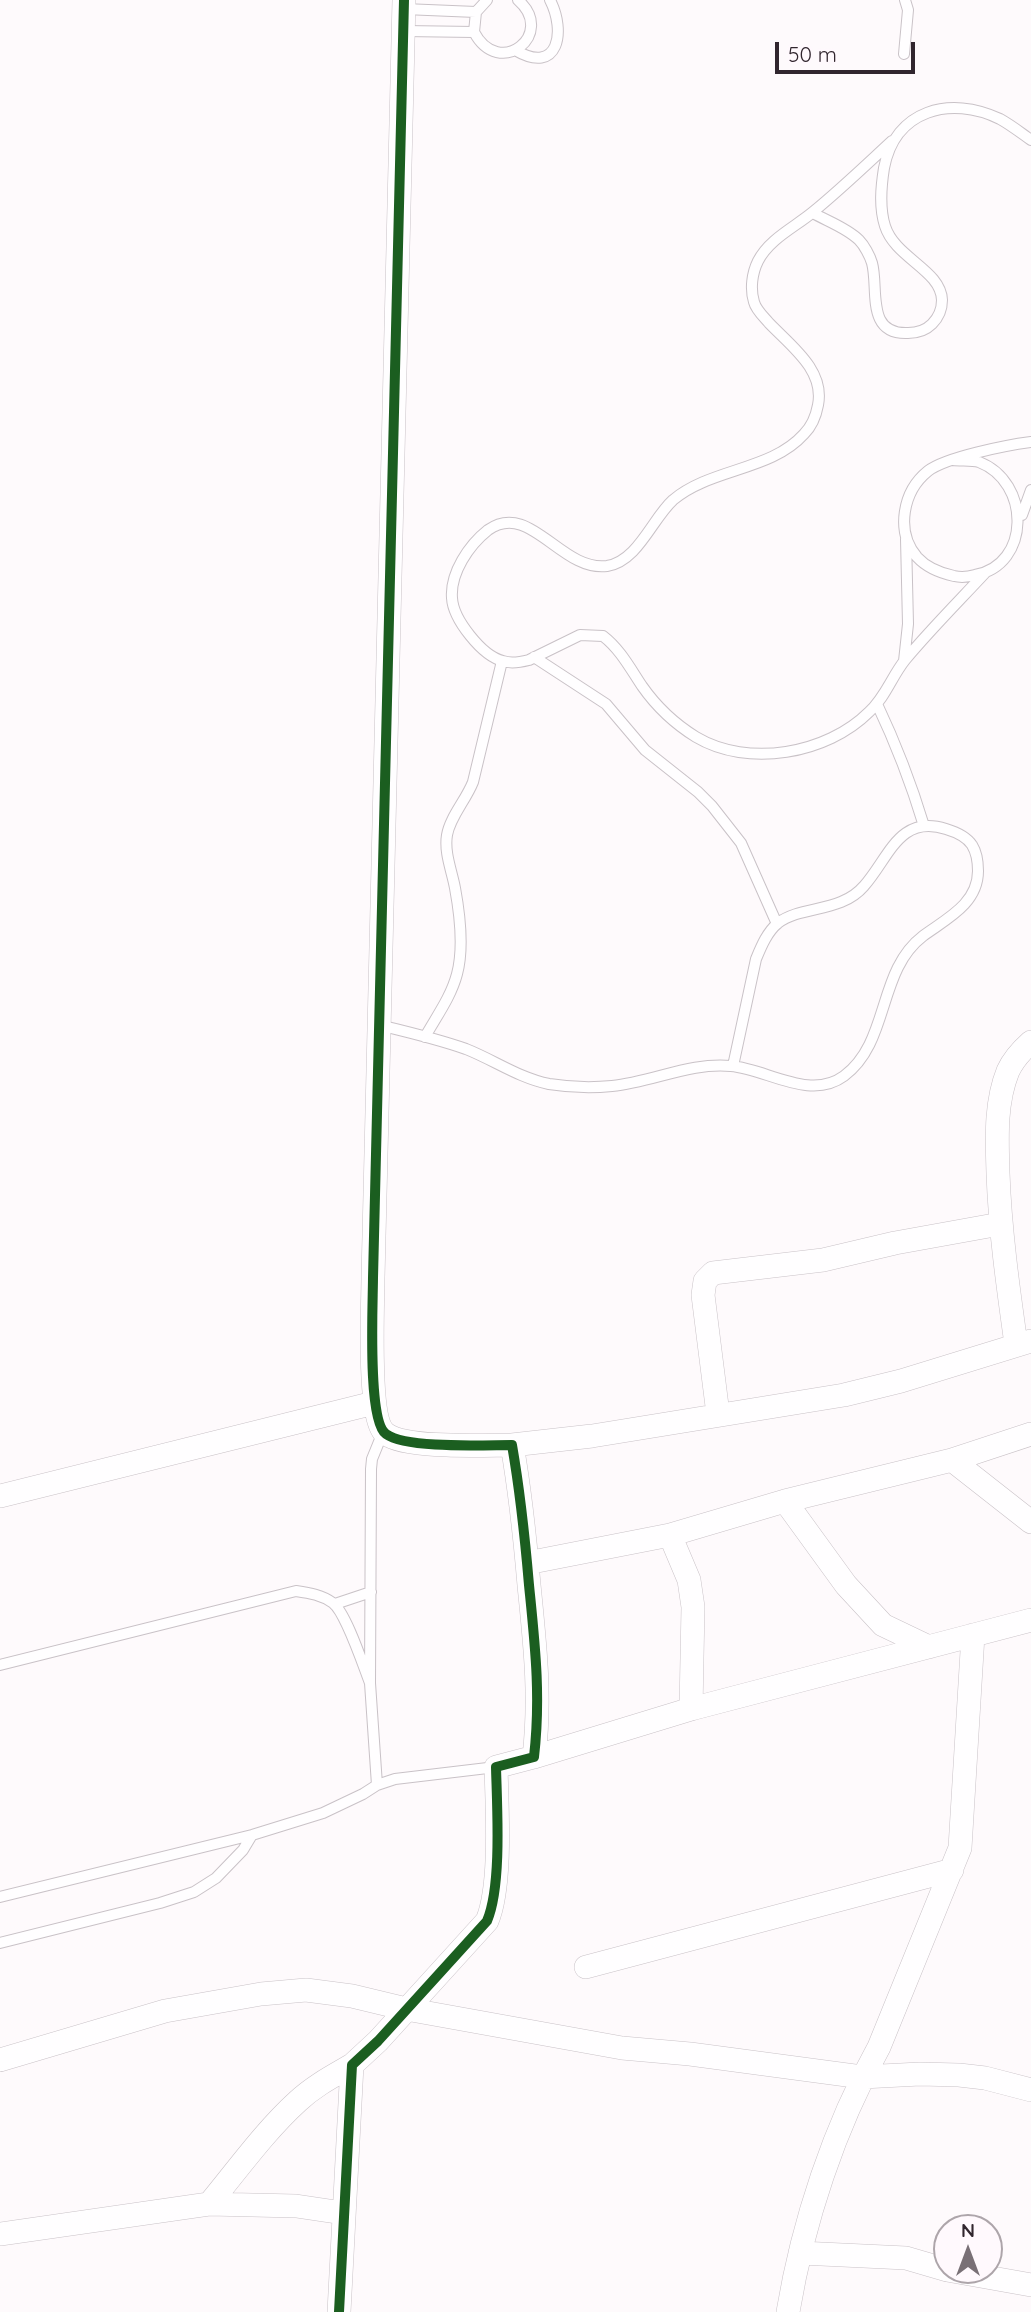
<!DOCTYPE html>
<html>
<head>
<meta charset="utf-8">
<style>
	body { margin:0 }
	#map { position:relative; width:1031px; height:2312px; overflow:hidden; background:#fefafc; font-family:Quicksand,sans-serif }
	canvas { display:block }
	.north { position:absolute; left:933px; top:2214px; width:70px; height:70px; box-sizing:border-box; background:#fff9fd; border:2px solid #ada5aa; border-radius:50%; rotate:0deg; font-size:19px; font-weight:700; line-height:28px; text-align:center; color:#31262e }
	.north::after { content:''; display:block; margin:auto; width:24px; height:32px; background:#797076; clip-path:polygon(50% 0,100% 100%,50% 72%,0 100%) }
	.scale { position:absolute; left:775px; top:42px; width:140px; height:32px; box-sizing:border-box; border:4px solid #31262e; border-top:0; padding-left:9px; font-size:21px; line-height:24px; white-space:nowrap; color:#31262e; -webkit-text-stroke:5px #fff9fd; paint-order:stroke }
</style>
</head>
<body>
<div id="map">
<canvas width="1031" height="2312"></canvas>
<div class="north">N</div>
<div class="scale">50 m</div>
</div>
<script>
const ctx = document.querySelector('canvas').getContext('2d');
ctx.lineJoin = 'round';
function trace(path, color, width, dash) {
  ctx.strokeStyle = color;
  ctx.lineWidth = width;
  ctx.lineCap = dash ? 'butt' : 'round';
  ctx.setLineDash(dash || []);
  ctx.stroke(path);
}
const lane = new Path2D(`
	M 487,0 L 476,12 L 474,32 C 499,80 557,34 518,0
	M 404,9 L 476,12
	M 404,31 L 474,32
	M 515,50 C 559,76 566,31 550,0
	M 904,54 L 908,10 L 905,0
	M 892,141 C 866,165 840,190 813,212 C 795,227 769,239 758,261 C 752,273 750,289 754,302 C 756,310 764,317 769,323 C 791,346 825,370 818,405 C 816,416 812,426 804,434 C 771,471 711,468 673,500 C 652,519 638,561 607,566 C 561,572 530,500 488,530 C 469,545 450,573 452,598 C 453,619 482,656 503,661 C 511,664 521,662 529,660 L 580,635 L 603,636 C 620,649 630,668 642,686 C 656,706 675,724 696,737 C 748,768 827,754 869,712 C 885,698 892,676 905,660 C 930,630 958,602 985,573
	M 813,213 C 827,221 847,228 859,240 C 864,245 870,256 872,263 C 879,288 865,335 908,333 C 918,333 926,330 932,324 C 939,317 942,309 942,300 C 941,270 895,258 885,226 C 879,207 881,187 884,168 C 895,110 950,95 1000,119 C 1011,125 1021,133 1031,140
	M 953,460 C 961,461 972,460 979,462 C 1031,482 1031,565 975,575 C 968,577 962,578 954,576 C 940,573 927,568 917,557 C 895,531 903,491 928,471 C 946,457 1008,445 1031,442
	M 1022,515 L 1031,490
	M 534,657 L 606,704 L 645,750 L 698,792 L 712,806 L 741,843 L 777,924
	M 904,661 L 908,624 L 906,539
	M 877,704 C 896,744 911,783 924,826
	M 379,1025 C 408,1032 438,1039 466,1049 C 494,1060 519,1078 549,1084 C 568,1087 592,1088 612,1086 C 653,1082 690,1062 731,1066 C 767,1069 810,1101 844,1076 C 890,1042 877,971 923,936 C 946,919 978,904 978,871 C 978,863 977,853 972,845 C 966,836 956,832 946,829 C 899,814 889,858 864,886 C 841,913 802,905 778,923 C 767,932 761,947 756,959 L 733,1066
	M 425,1037 C 436,1017 451,997 457,974 C 464,948 460,915 455,888 C 452,871 444,853 447,835 C 450,817 466,800 473,782 L 502,661
	M 335,1604 L 371,1592
	M 0,1665 L 296,1591 C 310,1593 322,1595 333,1603 C 346,1613 363,1665 370,1683
	M 377,1785 L 370,1683 L 371,1469 L 372,1459 L 383,1432
	M 0,1897 L 252,1835 L 323,1813 L 363,1794 L 377,1785 L 395,1779 L 496,1767
	M 0,1943 L 160,1903 L 194,1892 L 216,1878 L 243,1850 L 252,1835`);
const street = new Path2D(`
	M 1016,1344 C 1008,1287 1000,1230 998,1173 C 997,1139 995,1103 1008,1071 C 1013,1060 1022,1050 1031,1042
	M 718,1414 L 703,1295 L 705,1281 L 713,1273 L 823,1260 L 895,1243 L 1000,1224
	M 512,1445 L 592,1436 L 844,1395 L 901,1381 L 1031,1341
	M 952,1460 L 1031,1522
	M 0,1496 L 374,1403
	M 785,1501 L 846,1585 L 883,1625 L 929,1647
	M 670,1535 L 689,1580 L 693,1607 L 691,1709
	M 527,1563 L 670,1535 L 785,1501 L 952,1460 L 1031,1434
	M 534,1757 L 691,1709 L 1031,1620
	M 586,1967 L 952,1870
	M 0,2060 L 165,2011 L 261,1994 L 306,1990 L 352,1996 L 406,2009 L 622,2048 L 690,2054 L 862,2077 L 920,2074 L 959,2075 L 985,2078 L 1031,2090
	M 209,2204 C 238,2169 265,2131 298,2101 C 314,2086 333,2076 352,2065
	M 0,2234 L 209,2204 L 296,2206 L 343,2213
	M 800,2253 L 906,2258 L 947,2270
	M 947,2270 L 1031,2285
	M 339,2312 L 352,2065 L 378,2041 L 487,1921 C 502,1886 497,1807 496,1767 L 534,1757 C 541,1696 535,1645 529,1585 C 525,1538 520,1491 512,1445 C 484,1445 407,1449 386,1434 C 367,1421 373,1304 373,1277 L 404,0
	M 788,2312 C 803,2222 834,2128 879,2047 L 960,1848 L 973,1635`);
trace(lane, '#c9c2c7', 12);
trace(street, '#c9c2c7', 24);
trace(lane, '#fffeff', 10);
trace(street, '#fffeff', 23);
trace(new Path2D(`
	M 339,2312 L 352,2065 L 378,2041 L 487,1921 C 502,1886 497,1807 496,1767 L 534,1757 C 541,1696 535,1645 529,1585 C 525,1538 520,1491 512,1445 C 484,1445 407,1449 386,1434 C 367,1421 373,1304 373,1277 L 404,0`), '#1b5e20', 10);
</script>
</body>
</html>
